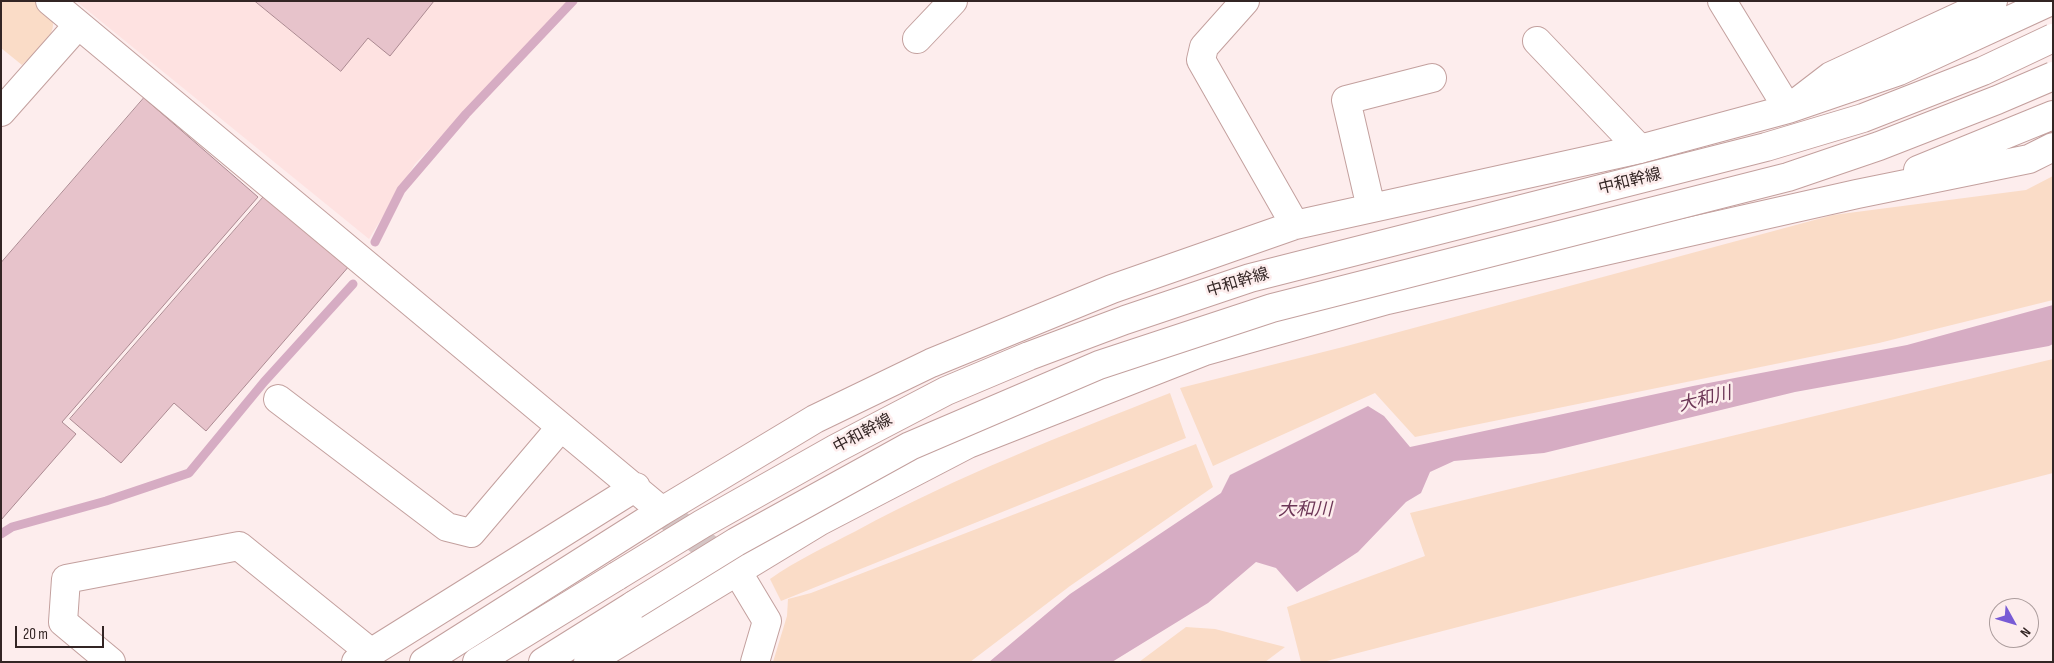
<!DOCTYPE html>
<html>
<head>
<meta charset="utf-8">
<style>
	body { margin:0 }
	#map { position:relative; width:2054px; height:663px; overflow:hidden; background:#fdeded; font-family:"Sofia Sans Condensed",sans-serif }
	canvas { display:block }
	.frame { position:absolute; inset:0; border:2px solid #332524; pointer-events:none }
	.north { position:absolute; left:1989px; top:598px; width:50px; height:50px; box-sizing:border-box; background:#fdeded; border:1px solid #ac9d9d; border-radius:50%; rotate:129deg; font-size:14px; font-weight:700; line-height:20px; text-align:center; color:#332524 }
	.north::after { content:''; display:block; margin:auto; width:18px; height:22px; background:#785bd5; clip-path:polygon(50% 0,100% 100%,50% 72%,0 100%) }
	.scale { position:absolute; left:15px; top:626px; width:89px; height:22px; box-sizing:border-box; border:2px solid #332524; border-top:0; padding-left:6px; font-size:15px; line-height:18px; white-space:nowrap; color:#332524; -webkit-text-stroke:4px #fdeded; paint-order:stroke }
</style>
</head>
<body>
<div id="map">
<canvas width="2054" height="663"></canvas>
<div class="frame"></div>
<div class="north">N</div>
<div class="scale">20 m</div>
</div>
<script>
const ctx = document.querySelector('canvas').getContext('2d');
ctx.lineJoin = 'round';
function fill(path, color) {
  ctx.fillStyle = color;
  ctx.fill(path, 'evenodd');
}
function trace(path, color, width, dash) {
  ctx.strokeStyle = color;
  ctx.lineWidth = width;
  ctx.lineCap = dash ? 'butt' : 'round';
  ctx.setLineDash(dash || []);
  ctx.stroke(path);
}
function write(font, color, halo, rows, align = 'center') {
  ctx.font = font + ' "Sofia Sans Condensed","Noto Sans JP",sans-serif';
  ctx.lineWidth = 5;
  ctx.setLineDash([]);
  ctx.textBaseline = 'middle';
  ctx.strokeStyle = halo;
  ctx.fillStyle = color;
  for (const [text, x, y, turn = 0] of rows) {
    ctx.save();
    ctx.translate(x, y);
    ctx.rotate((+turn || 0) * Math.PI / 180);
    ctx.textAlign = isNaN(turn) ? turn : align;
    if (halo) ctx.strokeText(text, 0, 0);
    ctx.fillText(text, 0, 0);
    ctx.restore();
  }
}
fill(new Path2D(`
	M 76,1 L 568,1 L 415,164 L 369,239 Z`), '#fee2e1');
fill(new Path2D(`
	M 1,1 L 34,1 C 39,5 45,9 49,14 C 64,32 33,54 22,65 L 1,48 Z
	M 2053,176 L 2053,300 L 1879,343 L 1415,437 L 1375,393 L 1213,466 L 1180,388 L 1343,347 L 1833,215 L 2026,190 Z
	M 2053,359 L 2053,473 L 1323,662 L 1301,662 L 1287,607 L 1425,556 L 1410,513 Z
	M 1170,393 L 1186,438 L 781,601 L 770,579 C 797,560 827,546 856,531 C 957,476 1064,435 1170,393 Z
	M 1196,444 L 1213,487 L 1070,586 L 970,662 L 773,662 L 787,616 L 788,599 L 811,593 Z
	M 1186,627 L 1215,629 L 1285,647 L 1265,662 L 1139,662 Z`), '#fadcc7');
fill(new Path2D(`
	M 2053,305 L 2053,344 L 2049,346 L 1795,392 L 1544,453 L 1454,461 L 1430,472 L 1421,493 L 1406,502 L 1358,552 L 1297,592 L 1276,568 L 1256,562 L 1208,603 L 1112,662 L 989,662 L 1070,594 L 1221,493 L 1230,475 L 1368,406 L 1384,416 L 1410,447 L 1693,386 L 1907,345 Z`), '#d6acc3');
trace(new Path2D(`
	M 375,242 L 401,190 L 466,114 L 573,1
	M 1,534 L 12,527 L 106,501 L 189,473 L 264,382 L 353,284`), '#d6acc3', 9);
const building = new Path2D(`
	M 255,1 L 434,1 L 390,56 L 368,38 L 341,71 Z
	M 144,98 L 258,197 L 62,422 L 76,434 L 1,520 L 1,263 Z
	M 267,193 L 350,265 L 206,431 L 174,403 L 121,463 L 70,419 Z`);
fill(building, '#e7c3cb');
trace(building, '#ab8991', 1);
trace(new Path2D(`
	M 662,511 L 733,568`), '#d5c5c5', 28, [28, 14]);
const minor = new Path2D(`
	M 50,1 L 662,511
	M 1245,1 L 1204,47 L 1201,60 L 1295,225
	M 1722,1 L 1788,109 L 1899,71 L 2051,1
	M 917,39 L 953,1
	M 1537,41 L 1640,149
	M 1,112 L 78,25
	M 1918,170 L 2053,115
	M 1371,208 L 1346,100 L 1432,78
	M 278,399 L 447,527 L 471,533 L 561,427
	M 737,571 L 767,621 L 755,662
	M 111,662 L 63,622 L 66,579 L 239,546 L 370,652
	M 356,662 L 636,487
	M 424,662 L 662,511 L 815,419 L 931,363 L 1112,289 L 1295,225 L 1640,149 L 1788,109 L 1831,76 L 1993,1
	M 588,662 L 820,521 L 968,444 L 1205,351 L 1387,300 L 1857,194 L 2029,159 L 2053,147`);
const major = new Path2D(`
	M 477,662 L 617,576
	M 543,662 L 634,605`);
trace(minor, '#c3a09e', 30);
trace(major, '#c3a09e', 30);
trace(minor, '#fff', 28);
trace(major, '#fff', 28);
const majorBridge = new Path2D(`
	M 617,576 L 702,524 L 835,449 L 946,391 L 1029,356 L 1125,320 L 1250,278 L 1766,147 L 1863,118 L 1983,71 L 2053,38
	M 634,605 L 736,542 L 910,446 L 1099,365 L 1272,308 L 1788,177 L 1879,146 L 1997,100 L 2053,76`);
trace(majorBridge, '#c3a09e', 30, []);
trace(majorBridge, '#fff', 28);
write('16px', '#332524', '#fdeded', [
	["中和幹線",1630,182,-14],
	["中和幹線",1238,283,-17],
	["中和幹線",863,434,-28]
]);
write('italic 18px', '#6c3656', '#fdeded', [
	["大和川",1705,400,-14],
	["大和川",1305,510]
]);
</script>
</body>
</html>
